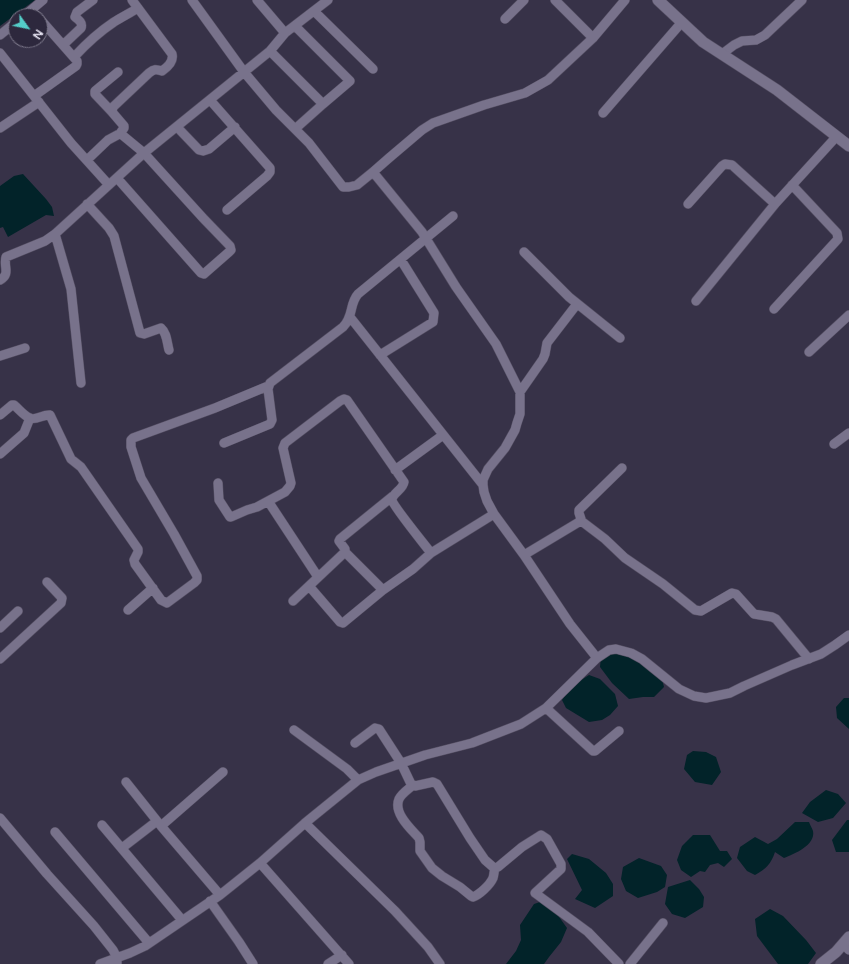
<!DOCTYPE html>
<html>
<head>
<meta charset="utf-8">
<style>
	body { margin:0 }
	#map { position:relative; width:849px; height:964px; overflow:hidden; background:#373248; font-family:"Varela Round",sans-serif }
	canvas { display:block }
	.north { position:absolute; left:8px; top:8px; width:40px; height:40px; box-sizing:border-box; background:#2d283d; border:1px solid #7a7688; border-radius:50%; rotate:123deg; font-size:11px; font-weight:700; line-height:16px; text-align:center; color:#edeaf8 }
	.north::after { content:''; display:block; margin:auto; width:14px; height:18px; background:#54cdc8; clip-path:polygon(50% 0,100% 100%,50% 72%,0 100%) }
</style>
</head>
<body>
<div id="map">
<canvas width="849" height="964"></canvas>
<div class="north">N</div>
</div>
<script>
const ctx = document.querySelector('canvas').getContext('2d');
ctx.lineJoin = 'round';
function fill(path, color) {
  ctx.fillStyle = color;
  ctx.fill(path, 'evenodd');
}
function trace(path, color, width, dash) {
  ctx.strokeStyle = color;
  ctx.lineWidth = width;
  ctx.lineCap = dash ? 'butt' : 'round';
  ctx.setLineDash(dash || []);
  ctx.stroke(path);
}
fill(new Path2D(`
	M 0,0 L 35,0 L 0,26 Z
	M 23,174 L 46,199 L 52,207 L 54,216 L 46,215 L 8,237 L 3,227 L 0,228 L 0,186 L 14,176 Z
	M 614,650 L 642,661 L 661,675 L 664,687 L 654,697 L 643,697 L 629,699 L 612,683 L 600,667 L 601,657 Z
	M 589,675 L 600,679 L 615,694 L 618,706 L 610,715 L 602,720 L 589,722 L 566,708 L 562,700 L 572,686 Z
	M 844,698 L 849,698 L 849,729 L 837,718 L 836,707 Z
	M 693,751 L 706,752 L 716,757 L 721,772 L 712,785 L 695,782 L 684,769 L 687,755 Z
	M 826,790 L 838,794 L 846,803 L 833,818 L 818,822 L 802,813 L 810,802 Z
	M 847,820 L 849,820 L 849,852 L 836,852 L 832,840 Z
	M 795,822 L 809,822 C 810,825 812,828 813,831 C 816,845 794,854 784,858 L 775,852 C 771,864 766,869 755,875 L 747,871 L 737,858 L 740,847 L 755,837 L 768,844 L 777,839 Z
	M 693,835 L 710,835 L 720,851 L 727,851 L 732,859 L 724,867 L 718,863 L 710,865 L 705,872 L 700,871 L 691,877 L 681,870 L 677,860 L 682,846 Z
	M 572,854 L 589,859 L 606,873 L 613,884 L 613,896 L 595,908 L 575,899 L 582,890 L 567,859 Z
	M 639,858 L 661,866 L 667,875 L 665,887 L 657,892 L 638,898 L 626,891 L 621,879 L 623,867 Z
	M 690,880 L 699,889 L 704,897 L 703,907 L 685,918 L 672,914 L 665,904 L 668,887 Z
	M 543,901 L 557,914 L 567,928 L 561,942 L 549,957 L 544,964 L 506,964 L 516,951 L 521,940 L 520,925 L 534,904 Z
	M 770,909 L 783,916 L 806,940 L 816,953 L 808,964 L 778,964 L 757,936 L 755,919 Z`), '#022329');
const minor = new Path2D(`
	M 192,0 L 244,72 L 276,110 L 309,143 L 343,187 L 349,187 L 357,185 L 373,172 L 389,158 L 422,130 L 433,123 L 484,105 L 525,93 L 548,80 L 593,38 L 625,0
	M 257,0 L 285,33
	M 555,0 L 593,38
	M 314,11 L 373,69
	M 24,16 L 43,0
	M 505,19 L 524,0
	M 0,35 L 16,22
	M 63,45 L 81,28 C 83,23 79,20 75,17 L 77,12 L 93,0
	M 270,51 L 323,104 L 350,81 L 295,26
	M 0,53 L 71,143 L 109,185
	M 722,54 L 734,45 L 742,41 L 756,40 L 765,35 L 802,0
	M 74,57 C 86,44 99,32 114,22 C 122,17 130,13 138,8
	M 34,96 L 76,66 L 77,64 L 77,61 L 40,19
	M 210,100 L 270,168 L 270,172 L 267,176 L 227,210
	M 112,112 L 95,94 L 95,91 L 118,72
	M 603,113 L 682,22
	M 177,127 L 199,150 L 203,151 L 209,149 L 235,127
	M 0,128 L 39,102
	M 295,129 L 323,104
	M 87,160 L 108,140 L 121,133
	M 373,172 L 422,232 L 456,287 L 496,344 L 520,392 L 520,414 L 517,423 L 515,430 L 505,448 L 488,469 L 483,480 L 483,485 L 484,492 L 487,501 L 494,514 L 524,555 L 570,624 L 597,658
	M 117,178 L 201,273 L 204,274 L 205,273 L 229,252 L 231,250 L 230,246 L 203,218 L 144,153 L 121,134 L 121,132 L 124,128 L 124,126 L 112,112 L 113,107 L 149,73 C 154,69 156,69 162,71 C 168,67 174,62 172,54 L 132,0
	M 87,204 L 109,228 L 114,236 L 140,333 L 144,334 L 161,328 C 167,333 167,343 169,350
	M 688,204 L 722,166 L 725,164 L 732,165 L 775,204
	M 55,234 L 71,289 L 81,383
	M 524,252 L 569,297 L 620,338
	M 0,280 C 11,274 3,266 6,257 L 45,241 L 55,234 L 144,153 L 270,51 L 285,33 L 328,0
	M 696,301 L 775,204 L 837,136
	M 774,309 L 838,239 L 837,233 L 792,185
	M 350,317 L 483,485
	M 809,352 L 849,315
	M 380,355 L 433,322 L 434,313 L 401,260
	M 0,356 L 25,348
	M 520,392 L 543,359 L 545,354 L 547,343 L 577,304
	M 0,415 L 12,405 L 14,405 C 19,409 24,416 30,418 C 36,421 43,414 50,415 L 71,459 L 81,467 L 138,549 L 138,552 L 134,560 L 135,564 L 161,600 L 167,603 L 194,583 L 197,580 L 197,576 L 174,534 L 141,478 L 131,447 L 131,440 L 133,438 L 215,408 L 268,386
	M 224,443 L 270,424 L 272,420 L 268,389 L 270,383 L 343,327 C 354,316 349,304 358,294 L 453,216
	M 834,444 L 849,433
	M 0,454 L 24,433 L 30,418
	M 395,470 L 443,435
	M 218,483 L 219,500 L 230,517 L 231,517 L 247,510 L 257,507 L 285,492 L 290,486 L 291,483 L 283,448 L 285,443 L 340,401 L 344,399 L 347,400 L 404,482 C 403,490 392,493 392,500 C 393,506 425,545 431,553
	M 268,501 L 318,577
	M 580,520 L 605,539 L 625,558 L 663,584 L 695,610 L 701,611 L 732,593 L 736,594 L 754,614 L 772,617 L 776,619 L 809,659
	M 345,552 L 383,590
	M 524,555 L 579,522 L 581,519 L 579,513 L 579,510 L 622,468
	M 309,586 L 340,622 L 343,623 L 383,590 L 413,569 L 431,553 L 494,514
	M 293,601 L 345,552 L 345,549 L 339,541 L 340,539 L 393,496
	M 128,610 L 153,588
	M 0,628 L 18,611
	M 0,659 L 61,603 L 62,598 L 47,582
	M 546,708 L 593,751 L 595,751 L 619,731
	M 294,730 L 347,769 L 358,780
	M 355,743 L 375,728 L 379,729 L 401,763 L 411,784 L 415,786 L 433,782 L 437,784 L 470,838 L 485,860 L 493,867 L 495,868 L 498,867 L 522,847 L 541,835 L 547,839 L 561,864 L 561,869 L 535,893 L 588,932 L 619,964
	M 126,782 L 161,826 L 220,895
	M 413,785 C 409,789 402,793 399,799 C 393,813 411,829 419,838 L 420,842 L 420,851 L 432,868 L 442,876 L 460,887 L 471,896 L 473,897 C 479,895 490,885 493,878 C 494,875 494,871 495,868
	M 0,818 L 47,874 L 94,926 L 113,950 L 117,958 L 117,963
	M 305,823 L 395,911 L 428,947 L 440,964
	M 102,825 L 182,920
	M 161,826 L 223,772
	M 55,832 L 149,943
	M 122,848 L 157,821
	M 260,863 L 349,964
	M 210,901 L 239,942 L 253,964
	M 843,944 L 849,950
	M 100,964 L 130,953 L 145,946 L 220,895 L 260,863 L 305,823 L 358,780 L 376,772 L 425,755 L 472,743 L 521,724 L 546,708 L 597,658 L 609,650 L 616,649 L 631,653 L 642,659 L 679,689 L 694,696 L 706,698 L 730,693 L 744,686 L 792,665 L 821,654 L 835,645 L 849,635
	M 328,964 L 342,955
	M 630,964 L 663,923`);
const tertiary = new Path2D(`
	M 658,0 L 703,42 L 777,90 L 849,146
	M 821,964 L 836,952 L 849,937`);
trace(minor, '#554f63', 10);
trace(tertiary, '#554f63', 12);
trace(minor, '#78728b', 9);
trace(tertiary, '#78728b', 11);
</script>
</body>
</html>
